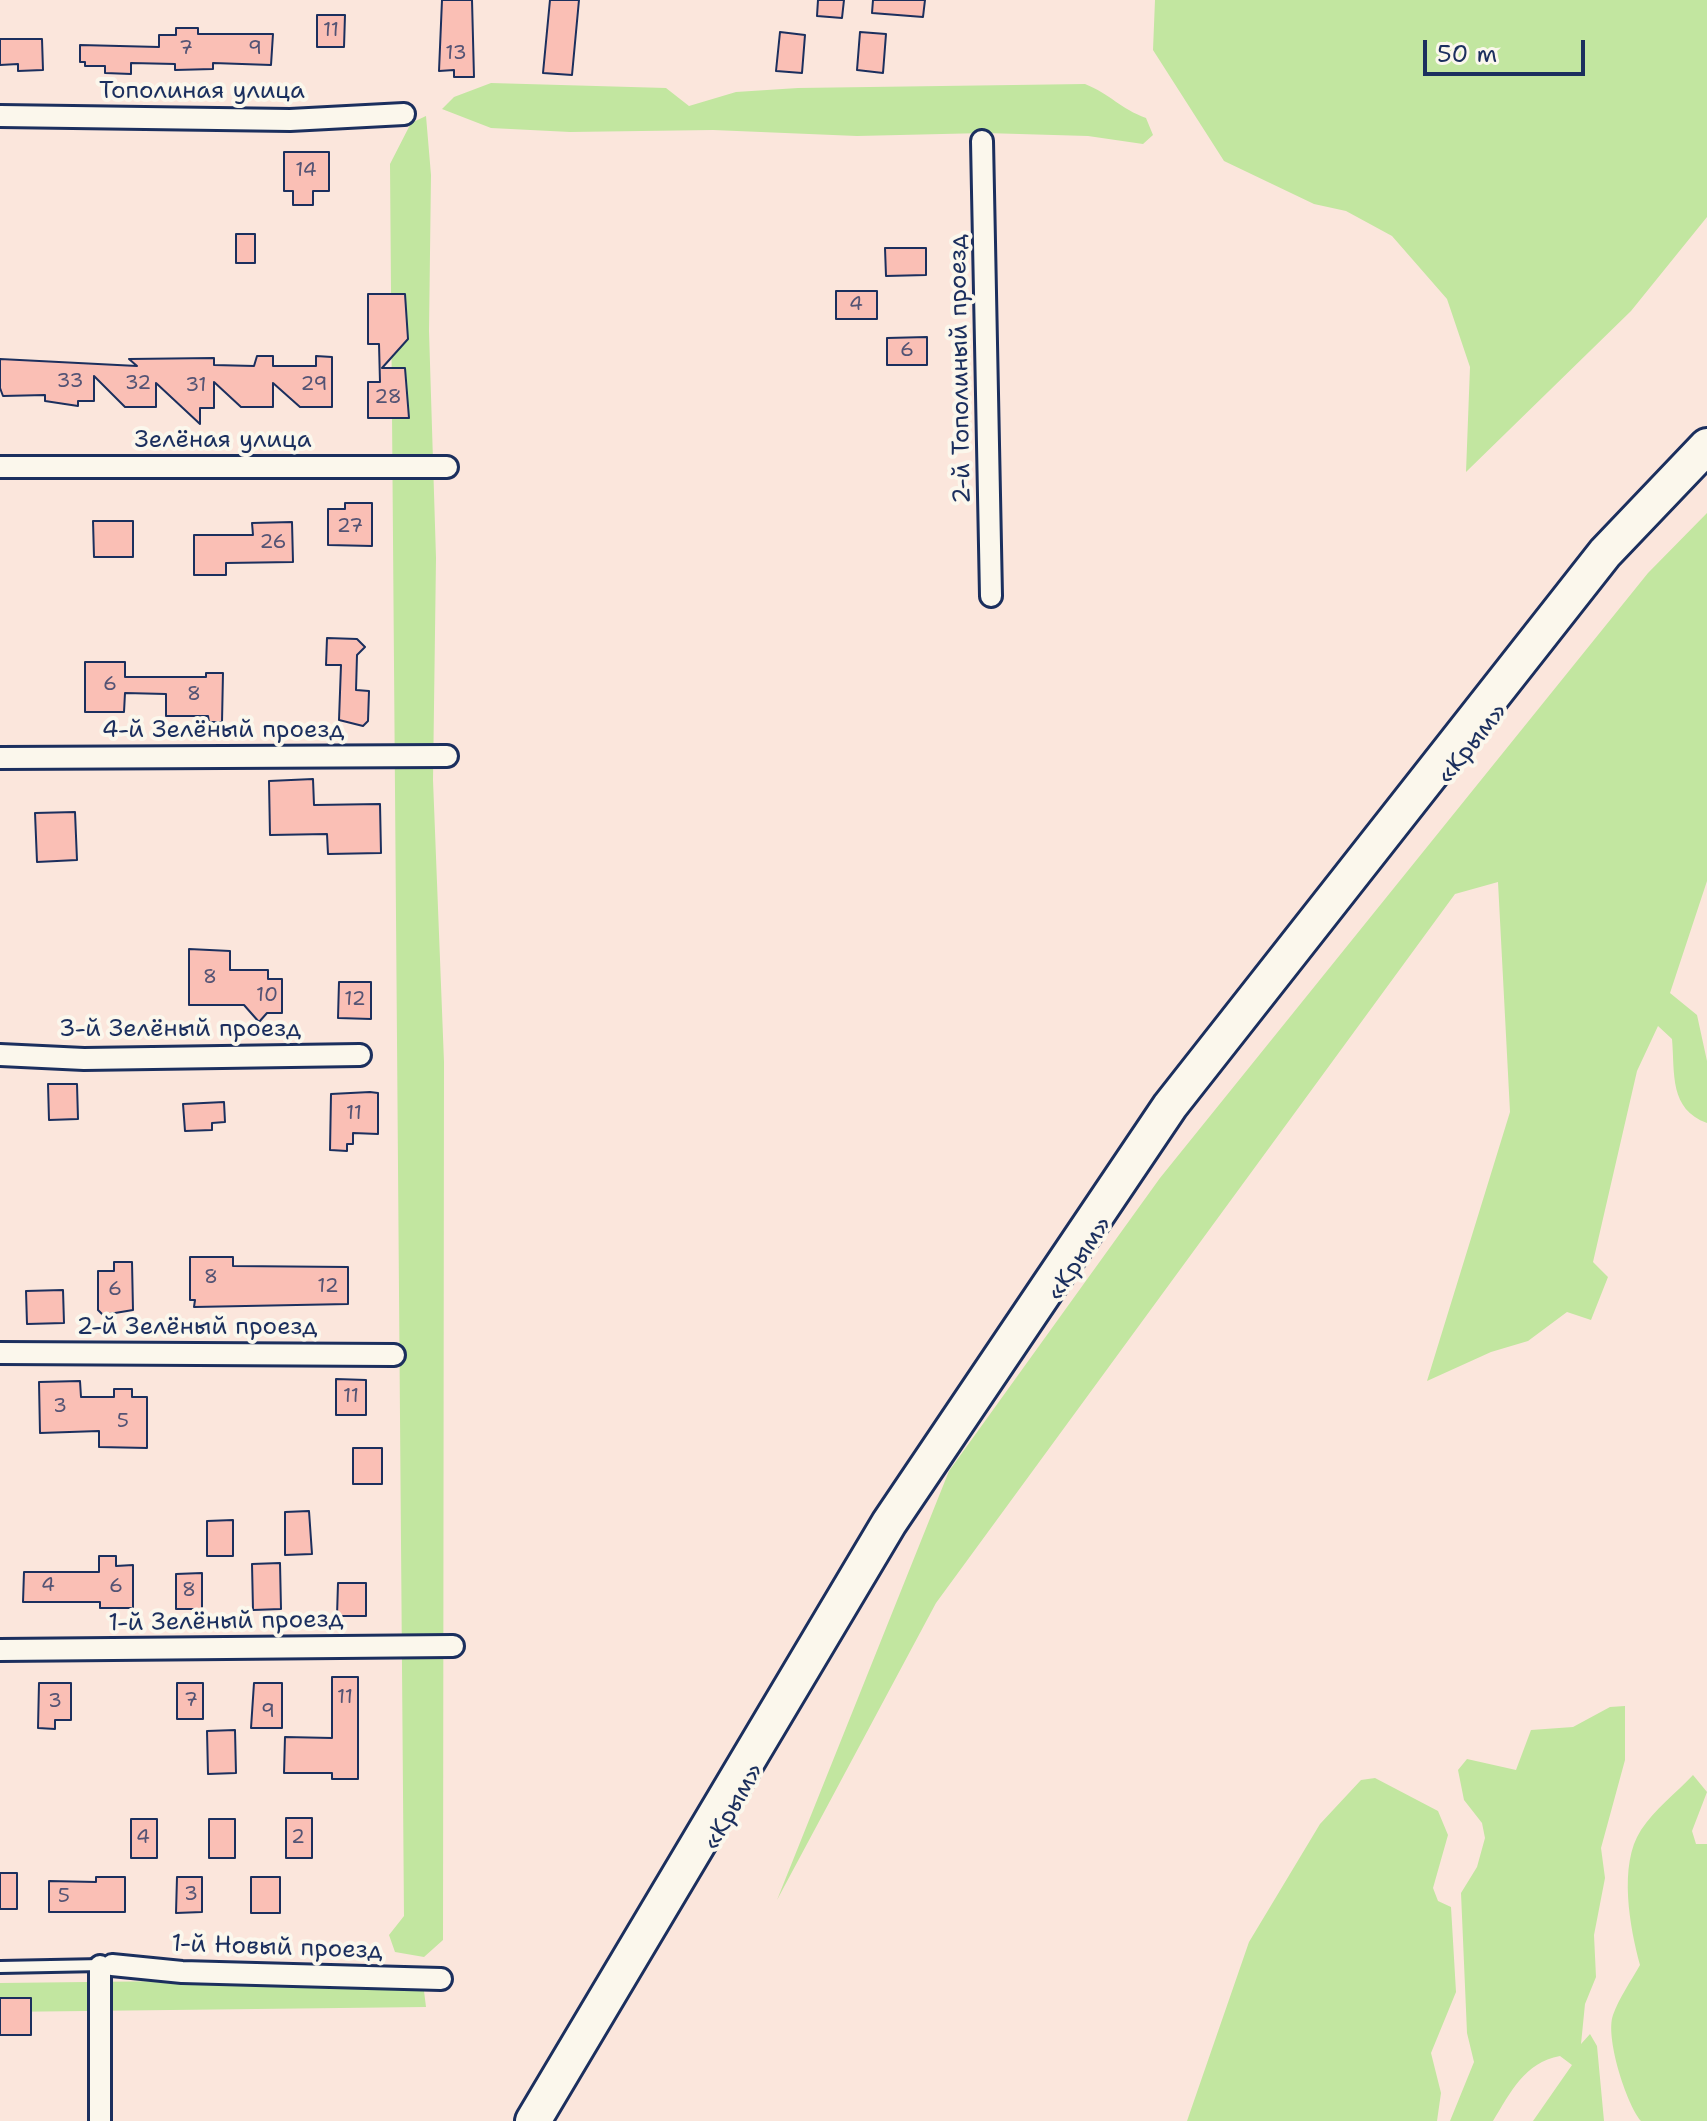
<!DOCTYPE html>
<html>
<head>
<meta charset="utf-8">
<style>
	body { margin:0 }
	#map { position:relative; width:1707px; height:2121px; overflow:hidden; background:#fbe6dc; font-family:"Shantell Sans",sans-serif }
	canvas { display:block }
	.scale { position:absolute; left:1423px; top:40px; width:162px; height:36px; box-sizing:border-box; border:4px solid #1b2f5e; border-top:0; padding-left:10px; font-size:24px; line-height:28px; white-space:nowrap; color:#1b2f5e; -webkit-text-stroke:6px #fbf7ec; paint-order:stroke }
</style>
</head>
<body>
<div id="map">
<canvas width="1707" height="2121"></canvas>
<div class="scale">50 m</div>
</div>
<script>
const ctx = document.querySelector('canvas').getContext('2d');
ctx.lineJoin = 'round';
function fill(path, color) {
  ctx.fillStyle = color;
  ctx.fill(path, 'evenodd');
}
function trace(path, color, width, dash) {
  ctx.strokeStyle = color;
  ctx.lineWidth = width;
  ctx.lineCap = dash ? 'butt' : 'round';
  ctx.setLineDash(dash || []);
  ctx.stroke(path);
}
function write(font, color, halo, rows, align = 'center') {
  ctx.font = font + ' "Shantell Sans",sans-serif';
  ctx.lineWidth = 8;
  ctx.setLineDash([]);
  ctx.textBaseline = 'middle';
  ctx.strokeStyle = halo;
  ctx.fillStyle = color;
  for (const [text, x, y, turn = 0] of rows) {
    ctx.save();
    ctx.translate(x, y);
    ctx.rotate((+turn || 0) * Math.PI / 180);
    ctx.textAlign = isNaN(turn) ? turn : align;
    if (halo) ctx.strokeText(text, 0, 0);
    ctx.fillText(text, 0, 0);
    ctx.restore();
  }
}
fill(new Path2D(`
	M 1155,0 L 1707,0 L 1707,217 L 1631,311 L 1466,472 L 1470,367 L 1447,299 L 1392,236 L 1346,211 L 1314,204 L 1224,161 L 1153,50 Z
	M 491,83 L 666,88 L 689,106 L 736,92 L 798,88 L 1085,84 C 1110,94 1121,109 1146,118 L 1153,135 L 1143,144 L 1088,136 L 985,133 L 857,136 L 713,130 L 570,132 L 491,128 L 442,109 L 454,97 Z
	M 426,116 L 431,175 L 429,331 L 436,558 L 433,780 L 444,1062 L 443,1940 L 424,1957 L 395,1952 L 389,1935 L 404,1916 L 390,164 L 411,123 Z
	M 1707,513 L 1707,881 L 1670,993 L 1697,1015 L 1707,1061 L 1707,1123 C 1669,1109 1675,1074 1672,1039 L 1658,1026 L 1637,1071 L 1593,1262 L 1608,1277 L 1591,1320 L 1567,1312 L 1528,1341 L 1491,1352 L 1427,1381 L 1510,1112 L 1498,882 L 1455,894 L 936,1603 L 777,1900 L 949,1471 L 1160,1178 L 1648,573 Z
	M 1625,1706 L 1625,1760 L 1601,1848 L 1605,1878 L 1594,1935 L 1596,1977 L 1585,2004 L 1581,2044 L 1590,2034 L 1597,2046 L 1604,2121 L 1533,2121 L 1572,2065 L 1560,2056 C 1524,2063 1511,2092 1493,2121 L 1450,2121 L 1474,2062 L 1467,2033 L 1461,1893 L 1477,1867 L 1485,1838 L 1482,1823 L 1464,1800 L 1458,1770 L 1467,1759 L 1516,1770 L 1531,1730 L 1573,1727 L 1610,1707 Z
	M 1693,1775 L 1707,1792 L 1692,1831 L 1696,1844 L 1707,1844 L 1707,2121 L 1641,2121 C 1626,2103 1605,2037 1613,2015 C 1619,1998 1631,1981 1640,1965 C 1630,1928 1618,1865 1641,1830 C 1654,1810 1676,1793 1693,1775 Z
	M 1375,1778 L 1438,1811 L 1448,1835 L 1433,1888 L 1438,1901 L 1451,1907 L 1456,1992 L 1431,2053 L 1441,2093 L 1437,2121 L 1187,2121 L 1249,1942 L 1320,1824 L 1361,1780 Z
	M 350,1979 L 423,1983 L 426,2007 L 0,2012 L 0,1983 Z`), '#c2e6a0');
const building = new Path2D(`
	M 442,0 L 472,0 L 474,77 L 454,77 L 454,70 L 439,71 Z
	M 550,0 L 579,0 L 572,75 L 543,73 Z
	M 818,0 L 844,0 L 842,18 L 817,16 Z
	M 873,0 L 925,0 L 923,17 L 872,13 Z
	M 317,15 L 345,15 L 344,47 L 317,47 Z
	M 176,28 L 198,28 L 198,34 L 273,34 L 271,65 L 213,63 L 213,69 L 175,70 L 175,64 L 131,63 L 131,74 L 105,73 L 105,66 L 85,66 L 85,62 L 80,62 L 80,45 L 159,47 L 159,35 L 176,35 Z
	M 780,32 L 805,35 L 802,73 L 776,71 Z
	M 860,32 L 886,34 L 883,73 L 857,70 Z
	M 0,39 L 42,39 L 43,70 L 18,71 L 18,64 L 0,65 Z
	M 284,152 L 329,152 L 329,191 L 313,191 L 313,205 L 293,205 L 293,191 L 284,191 Z
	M 236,234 L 255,234 L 255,263 L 236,263 Z
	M 885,248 L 926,248 L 926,275 L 886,276 Z
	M 836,291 L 877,291 L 877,319 L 836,319 Z
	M 368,294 L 405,294 L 408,339 L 382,368 L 405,368 L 409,418 L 368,418 L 368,382 L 380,382 L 379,344 L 368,344 Z
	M 927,337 L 927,365 L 887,365 L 887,338 Z
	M 257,356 L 273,356 L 273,366 L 316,366 L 316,356 L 332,357 L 332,407 L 300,407 L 273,383 L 273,407 L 241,407 L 214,382 L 214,408 L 200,408 L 200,424 L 156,383 L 156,407 L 125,407 L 94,376 L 94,401 L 78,401 L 78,406 L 45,401 L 45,395 L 3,396 L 0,388 L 0,359 L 137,366 L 129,359 L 214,358 L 214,365 L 254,366 Z
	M 345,503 L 372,503 L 372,546 L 328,545 L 328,509 L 345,509 Z
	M 93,521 L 133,521 L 133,557 L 94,557 Z
	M 292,522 L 293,562 L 226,563 L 226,575 L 194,575 L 194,535 L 253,535 L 252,523 Z
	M 327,638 L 357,639 L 365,647 L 357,655 L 356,690 L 369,691 L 368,721 L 363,726 L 339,720 L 341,665 L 326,665 Z
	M 85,662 L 125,662 L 125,677 L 206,677 L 206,673 L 223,673 L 222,722 L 209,722 L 208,716 L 166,716 L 166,694 L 125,693 L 124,712 L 85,712 Z
	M 313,779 L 314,805 L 380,804 L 381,853 L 328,854 L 327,834 L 270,835 L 269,781 Z
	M 75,812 L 77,860 L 37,862 L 35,813 Z
	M 189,949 L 230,951 L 230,970 L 268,970 L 268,979 L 282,979 L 282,1013 L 267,1013 L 259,1022 L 244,1005 L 189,1005 Z
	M 339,982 L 371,982 L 371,1019 L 338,1018 Z
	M 48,1084 L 77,1084 L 78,1119 L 49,1120 Z
	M 370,1092 L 378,1093 L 378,1134 L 353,1133 L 353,1144 L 347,1144 L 347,1151 L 330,1150 L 331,1094 Z
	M 224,1102 L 225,1122 L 212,1123 L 212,1130 L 185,1131 L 183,1104 Z
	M 190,1257 L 233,1257 L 233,1266 L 348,1267 L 348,1304 L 194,1307 L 195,1300 L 190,1300 Z
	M 114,1262 L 132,1262 L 133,1310 L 103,1315 L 98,1310 L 98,1271 L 114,1271 Z
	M 63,1290 L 64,1323 L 27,1324 L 26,1291 Z
	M 336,1379 L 366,1380 L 366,1415 L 336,1415 Z
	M 80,1381 L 81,1397 L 114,1397 L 114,1389 L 132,1389 L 132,1397 L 147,1397 L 147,1448 L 99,1447 L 99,1431 L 40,1433 L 39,1382 Z
	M 353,1448 L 382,1448 L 382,1484 L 353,1484 Z
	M 309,1511 L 312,1554 L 285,1555 L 285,1512 Z
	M 233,1520 L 233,1556 L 207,1556 L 207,1521 Z
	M 99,1556 L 116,1556 L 116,1566 L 133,1565 L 133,1608 L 100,1608 L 100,1602 L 23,1602 L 24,1572 L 99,1572 Z
	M 280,1563 L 281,1609 L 253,1610 L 252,1564 Z
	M 202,1573 L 202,1609 L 176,1609 L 176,1574 Z
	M 338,1583 L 366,1583 L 366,1616 L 337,1616 Z
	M 332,1677 L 358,1677 L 358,1779 L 332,1779 L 332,1773 L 284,1773 L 285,1737 L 332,1738 Z
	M 39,1683 L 71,1683 L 71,1720 L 55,1720 L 55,1729 L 38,1728 Z
	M 177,1683 L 203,1683 L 203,1719 L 177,1719 Z
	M 254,1683 L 282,1683 L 282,1728 L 251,1728 Z
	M 235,1730 L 236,1773 L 208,1774 L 207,1731 Z
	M 286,1818 L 312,1818 L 312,1858 L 286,1858 Z
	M 131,1819 L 157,1819 L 157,1858 L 131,1858 Z
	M 209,1819 L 235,1819 L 235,1858 L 209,1858 Z
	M 0,1873 L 17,1873 L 17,1909 L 0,1909 Z
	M 96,1877 L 125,1877 L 125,1912 L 49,1912 L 49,1881 L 96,1882 Z
	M 177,1877 L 202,1877 L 202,1912 L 176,1913 Z
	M 251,1877 L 280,1877 L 280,1913 L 251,1913 Z
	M 0,1998 L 31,1998 L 31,2035 L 0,2035 Z`);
fill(building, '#fabfb5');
trace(building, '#1b2f5e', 2);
const service = new Path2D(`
	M 0,1967 L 102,1965`);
const minor = new Path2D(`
	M 0,116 L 290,120 L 404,114
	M 982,141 L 991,596
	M 0,467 L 447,467
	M 0,758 L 447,756
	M 0,1055 L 84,1059 L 360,1055
	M 0,1353 L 394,1355
	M 0,1650 L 453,1646
	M 112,1965 L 182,1972 L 441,1979
	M 100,1966 L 100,2121`);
const trunk = new Path2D(`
	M 533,2121 L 889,1523 L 1170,1106 L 1605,553 L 1707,446`);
trace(service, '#1b2f5e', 16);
trace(minor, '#1b2f5e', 26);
trace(trunk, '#1b2f5e', 40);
trace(service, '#fbf7ec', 10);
trace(minor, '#fbf7ec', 20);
trace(trunk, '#fbf7ec', 34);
write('20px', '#535374', null, [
	["11",331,31],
	["7",186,49],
	["9",255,49],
	["13",456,54],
	["14",306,171],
	["4",856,305],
	["6",907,351],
	["33",70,382],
	["32",138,384],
	["29",314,385],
	["31",196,386],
	["28",388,398],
	["27",350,527],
	["26",273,543],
	["6",110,685],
	["8",194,695],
	["8",210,978],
	["10",267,996],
	["12",355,1000],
	["11",354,1114],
	["8",211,1278],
	["12",328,1287],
	["6",115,1290],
	["11",351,1397],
	["3",60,1407],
	["5",123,1422],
	["4",48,1586],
	["6",116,1587],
	["8",189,1591],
	["11",345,1698],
	["7",191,1701],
	["3",55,1702],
	["9",268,1712],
	["4",143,1838],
	["2",298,1838],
	["3",191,1895],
	["5",64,1897]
]);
write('24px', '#1b2f5e', '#fbf7ec', [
	["Тополиная улица",202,92],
	["2-й Тополиный проезд",961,369,-91],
	["Зелёная улица",223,441],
	["4-й Зелёный проезд",223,731],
	["«Крым»",1473,744,-51],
	["3-й Зелёный проезд",180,1030],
	["«Крым»",1080,1259,-56],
	["2-й Зелёный проезд",197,1328],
	["1-й Зелёный проезд",226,1622,-1],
	["«Крым»",734,1807,-60],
	["1-й Новый проезд",277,1948,2]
]);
</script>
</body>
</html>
